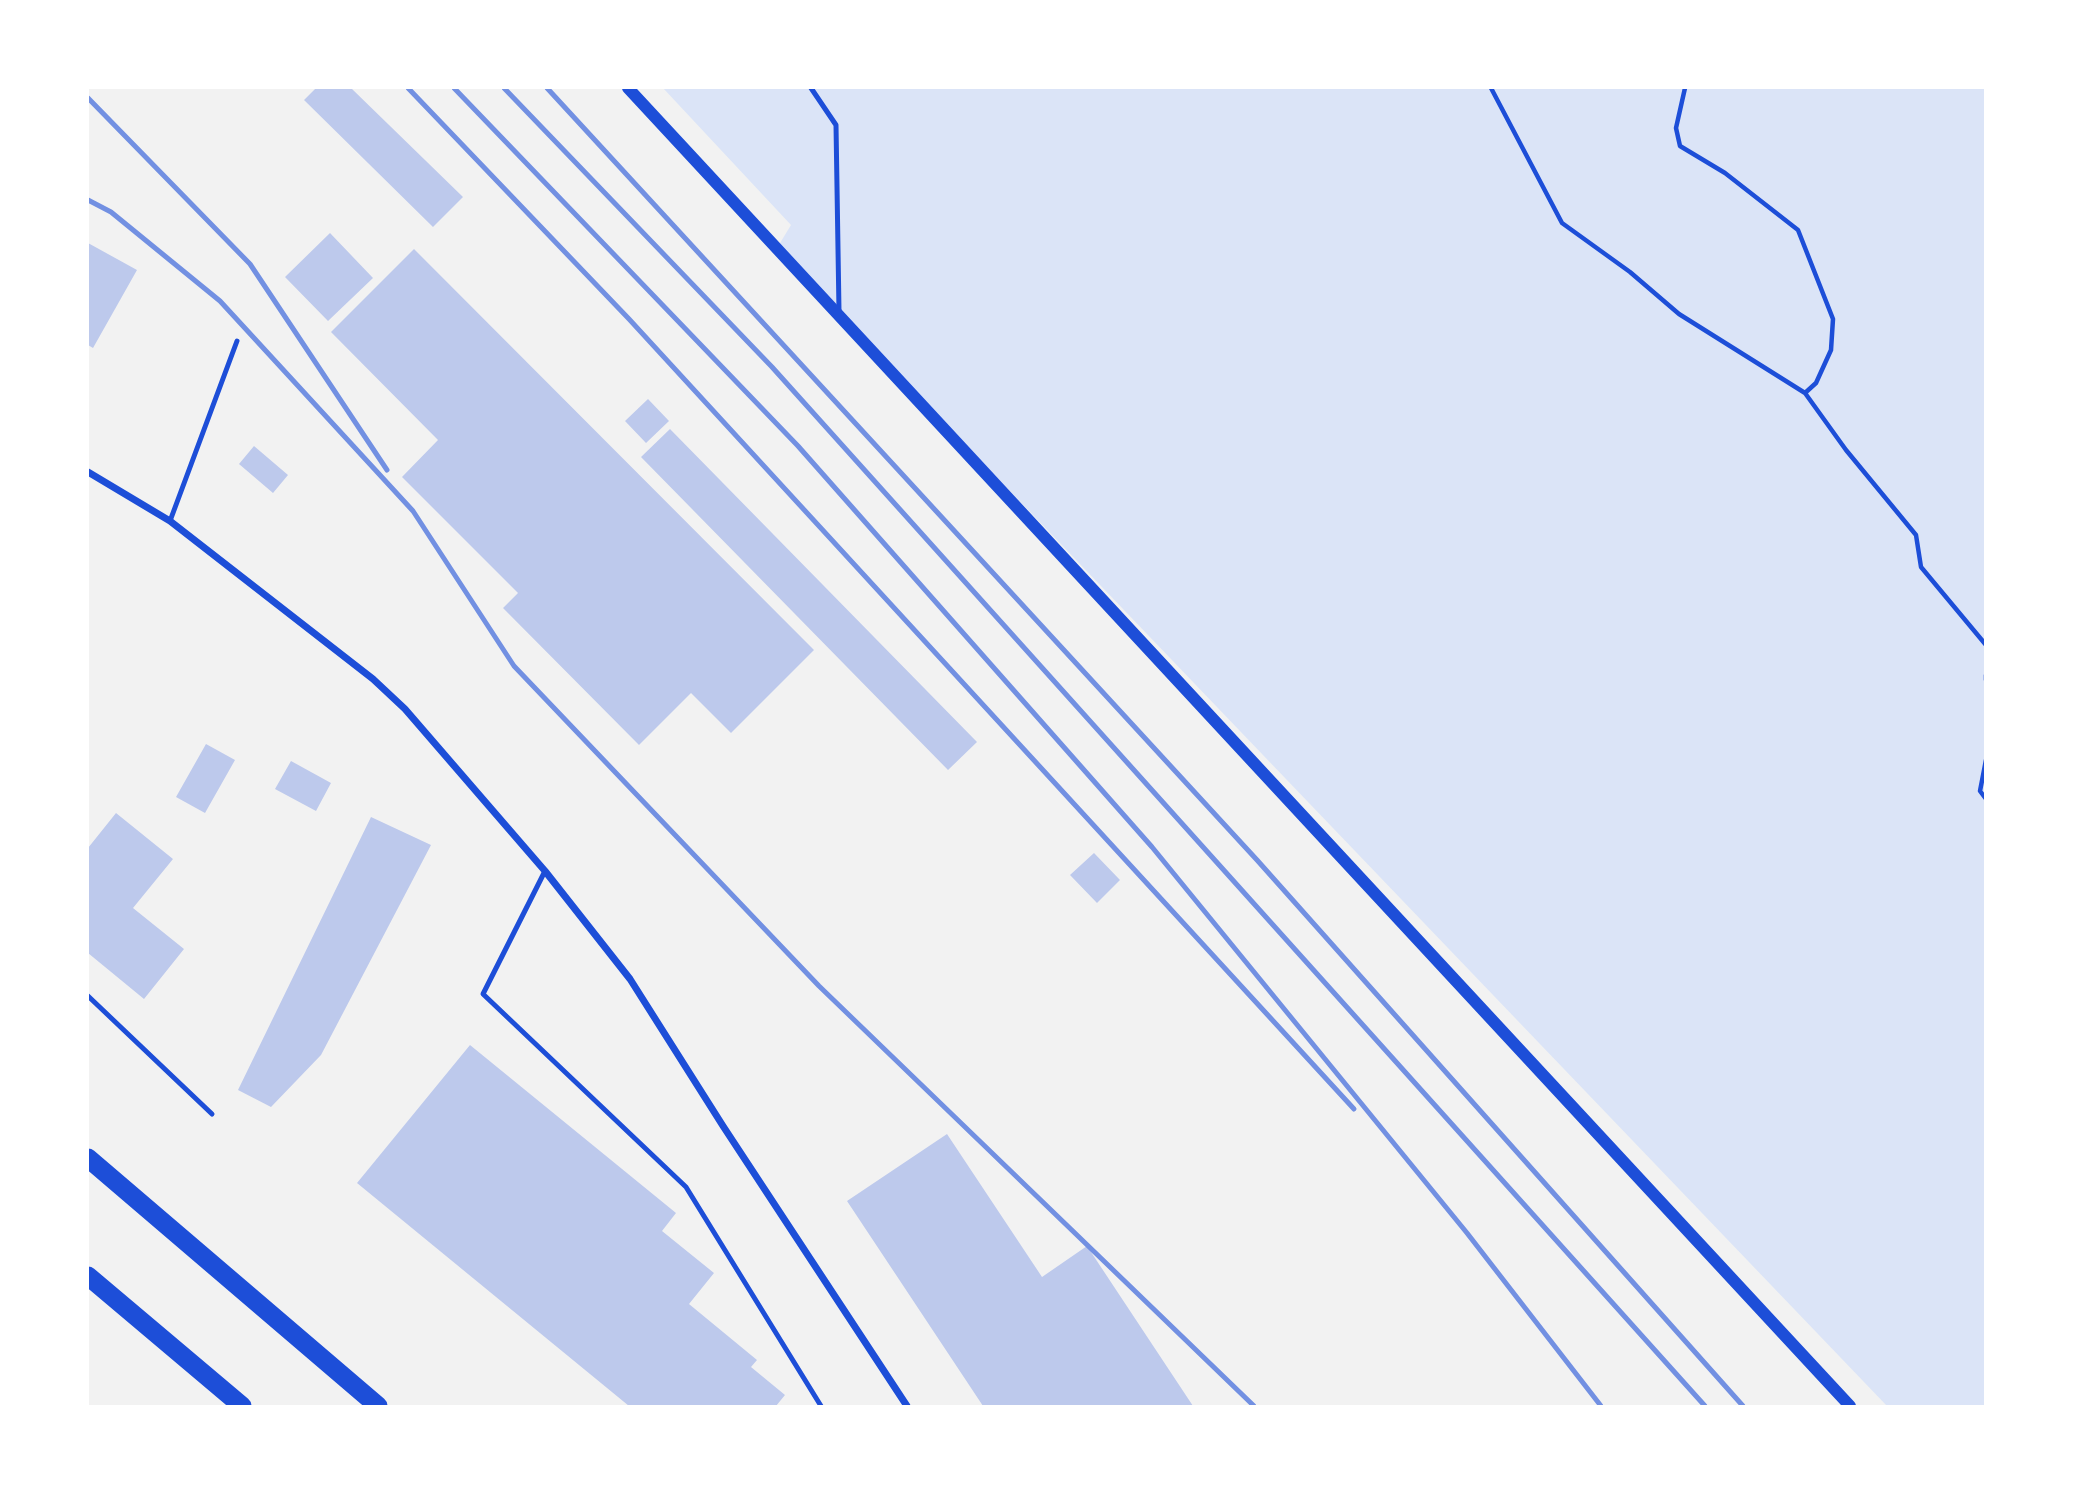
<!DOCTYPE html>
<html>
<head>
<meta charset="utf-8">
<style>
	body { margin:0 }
	#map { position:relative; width:2073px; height:1494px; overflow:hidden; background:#f2f2f2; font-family:"PT Sans Narrow",sans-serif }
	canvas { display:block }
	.frame { position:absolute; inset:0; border:89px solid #fff; pointer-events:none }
</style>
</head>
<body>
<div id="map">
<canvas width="2073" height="1494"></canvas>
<div class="frame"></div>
</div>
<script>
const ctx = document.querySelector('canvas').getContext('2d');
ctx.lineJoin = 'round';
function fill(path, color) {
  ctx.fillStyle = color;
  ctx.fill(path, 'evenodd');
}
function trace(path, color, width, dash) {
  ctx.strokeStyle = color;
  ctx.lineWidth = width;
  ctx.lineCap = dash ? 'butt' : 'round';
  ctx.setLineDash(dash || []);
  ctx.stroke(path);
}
fill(new Path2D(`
	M 663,88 L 1985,88 L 1985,1406 L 1887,1406 L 777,248 L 791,225 Z`), '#dbe4f7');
fill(new Path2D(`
	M 316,88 L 351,88 L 463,197 L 433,227 L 304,100 Z
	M 330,233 L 373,278 L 328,321 L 285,277 Z
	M 88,243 L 137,270 L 93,348 L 88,345 Z
	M 414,249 L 814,650 L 731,733 L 691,693 L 639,745 L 503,608 L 518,593 L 402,477 L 438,440 L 331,332 Z
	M 648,399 L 669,421 L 646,443 L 625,421 Z
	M 670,429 L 977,742 L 948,770 L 641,457 Z
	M 254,446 L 288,475 L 273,493 L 239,464 Z
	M 206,744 L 235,760 L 205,813 L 176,797 Z
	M 291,761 L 331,783 L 316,811 L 275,789 Z
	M 116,813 L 173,859 L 133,908 L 184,949 L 144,999 L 88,953 L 88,848 Z
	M 371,817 L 431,845 L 321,1055 L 271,1107 L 238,1090 Z
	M 1094,853 L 1120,880 L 1097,903 L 1070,875 Z
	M 470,1045 L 676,1213 L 662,1231 L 714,1273 L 689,1304 L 757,1360 L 751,1367 L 785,1395 L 776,1406 L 629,1406 L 357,1183 Z
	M 947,1134 L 1042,1277 L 1087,1246 L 1193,1406 L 983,1406 L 847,1201 Z`), '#bdc9ec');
trace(new Path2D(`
	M 1491,88 L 1562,223 L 1630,272 L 1679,314 L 1805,393 L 1846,450 L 1916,535 L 1921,567 L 1986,645
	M 1685,88 L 1676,128 L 1680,146 L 1725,173 L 1798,230 L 1833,319 L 1831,350 L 1816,383 L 1805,393
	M 1986,675 L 1986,680
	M 1986,760 L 1980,791 L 1986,799`), '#1d4ed8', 4.5);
trace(new Path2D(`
	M 811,88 L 836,125 L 839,311
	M 170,521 L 237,341
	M 545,871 L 483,994 L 686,1187 L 821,1406
	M 88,996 L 212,1114`), '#1d4ed8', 5);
trace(new Path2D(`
	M 88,472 L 170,521 L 373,679 L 405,709 L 545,871 L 630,979 L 723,1126 L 907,1406`), '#1d4ed8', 7);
trace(new Path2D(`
	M 628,88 L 1850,1406`), '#1d4ed8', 12);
trace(new Path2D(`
	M 88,1158 L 378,1406
	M 88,1276 L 242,1406`), '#1d4ed8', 19);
trace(new Path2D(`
	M 408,88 L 629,319 L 1354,1109
	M 454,88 L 798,446 L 1152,847 L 1467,1233 L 1601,1406
	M 504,88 L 772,367 L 1705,1406
	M 547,88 L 1257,860 L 1743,1406
	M 88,98 L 250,264 L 387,470
	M 88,200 L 111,212 L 220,301 L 413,511 L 514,666 L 819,986 L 1254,1406`), '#7290e2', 5);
</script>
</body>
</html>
